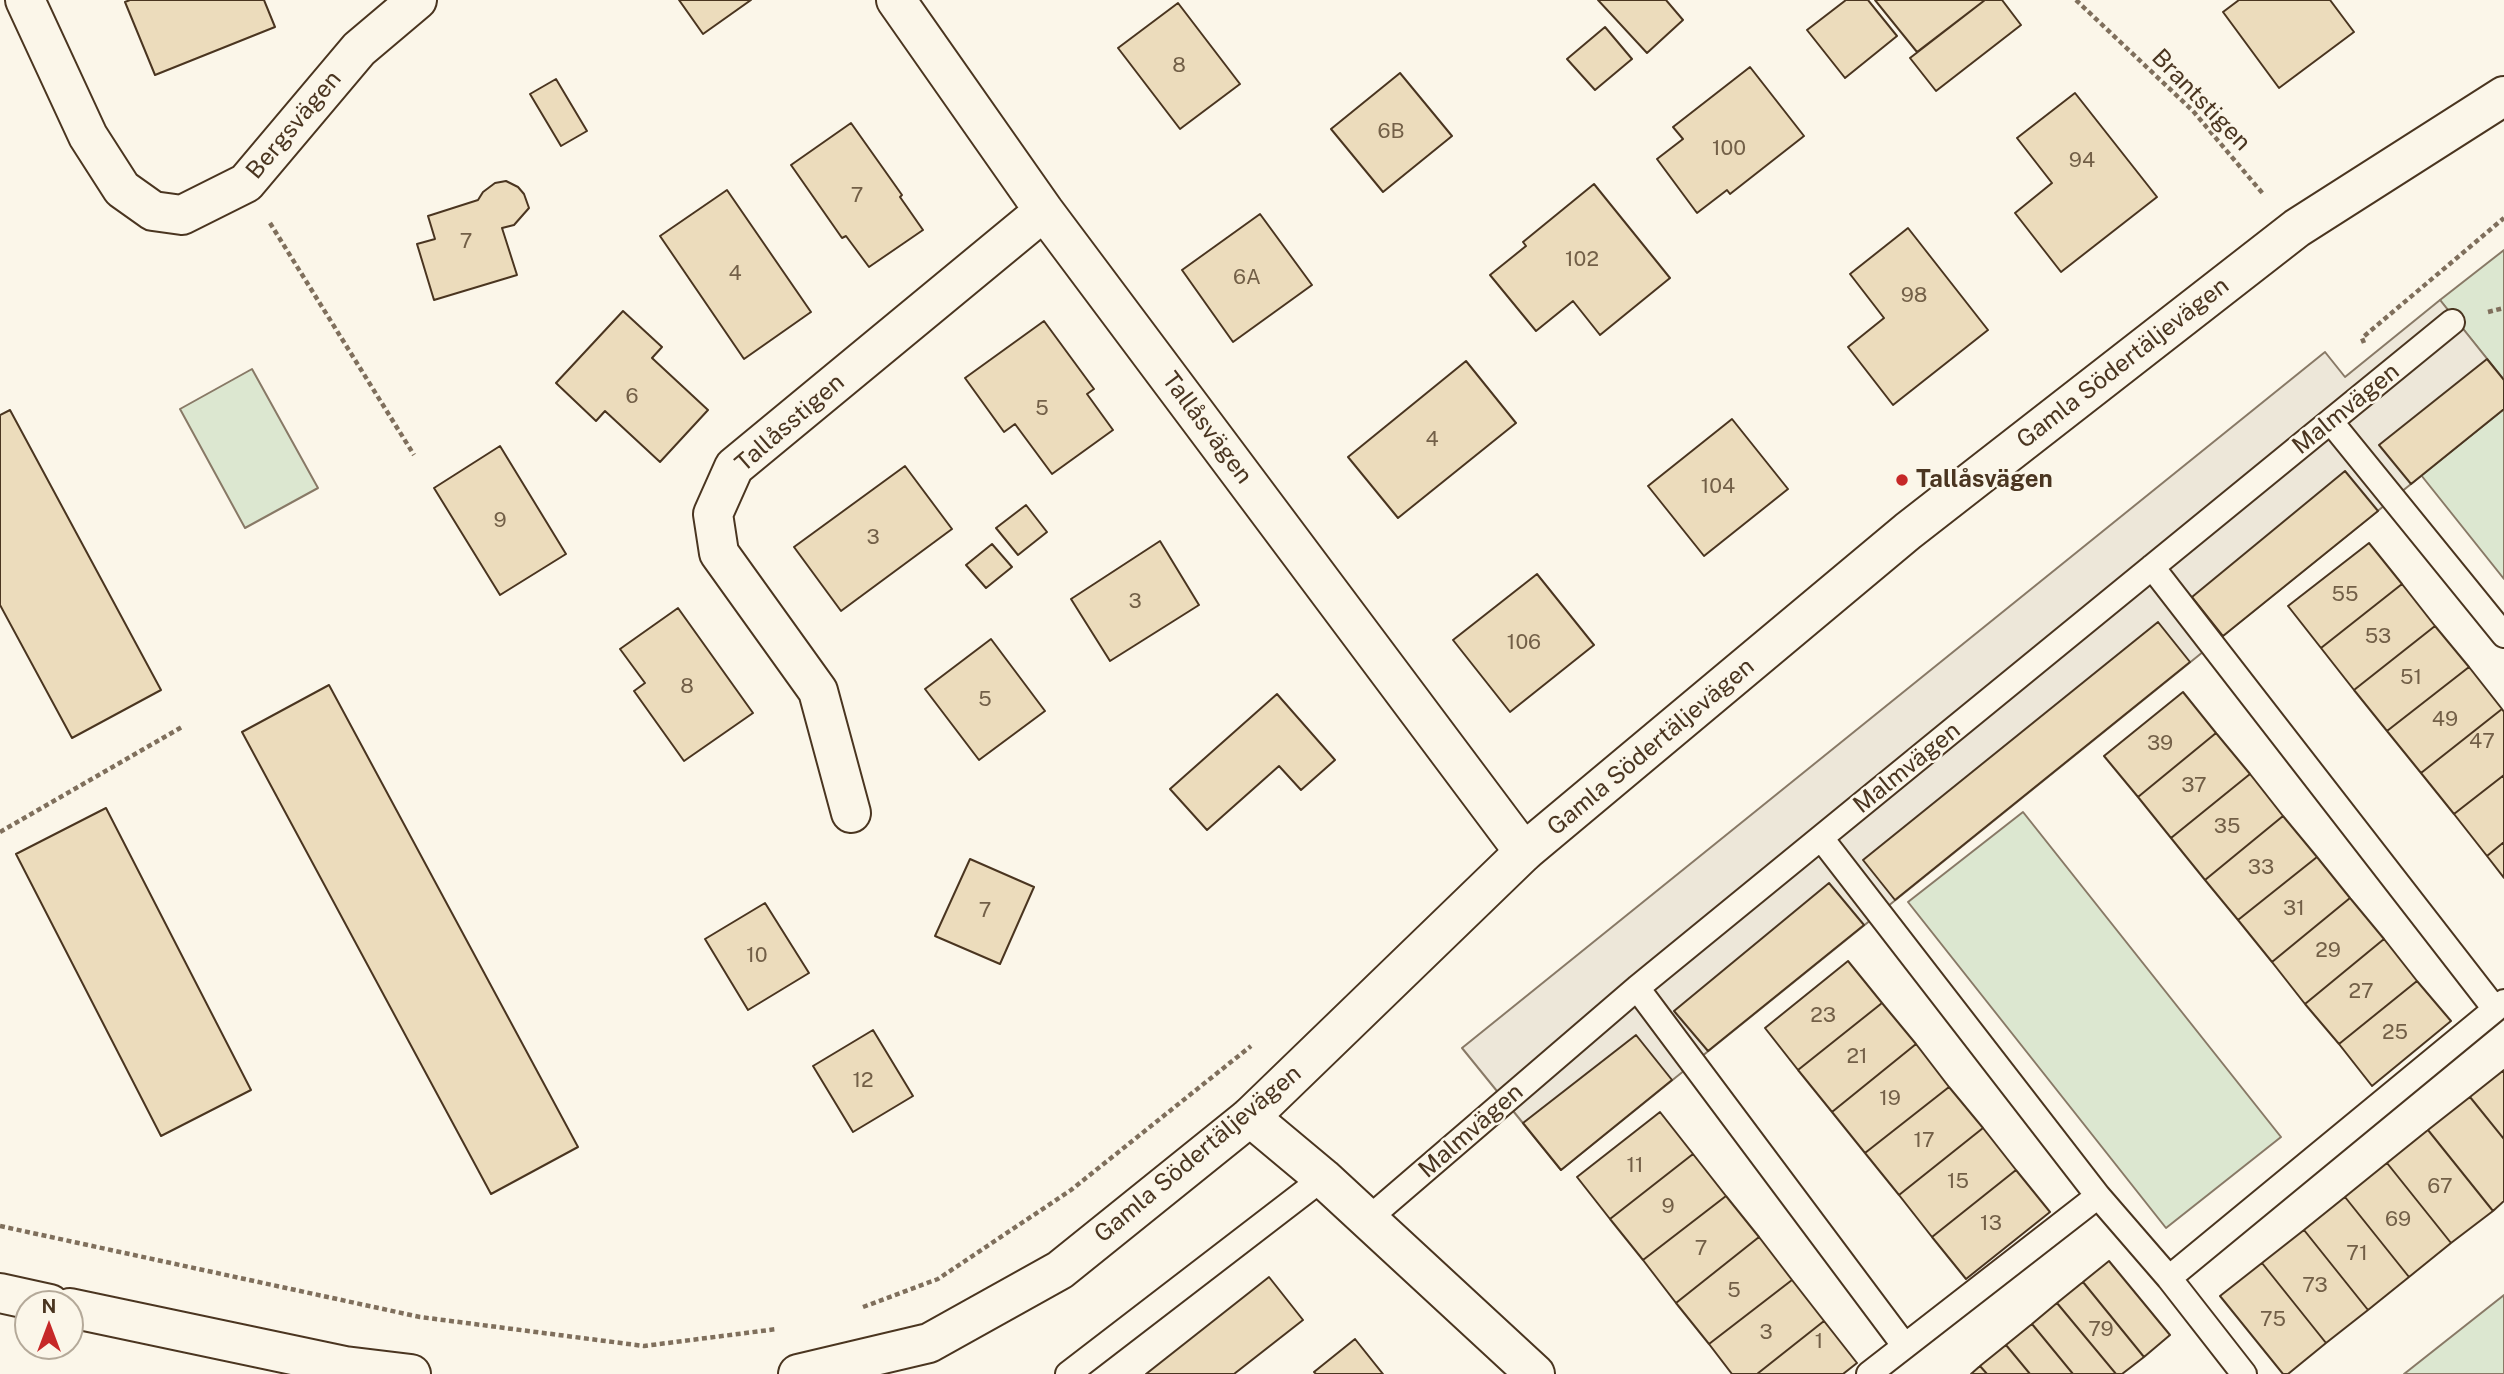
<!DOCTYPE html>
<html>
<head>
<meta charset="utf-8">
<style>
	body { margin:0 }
	#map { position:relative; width:2504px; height:1374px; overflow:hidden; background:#fbf6e9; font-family:"Public Sans",sans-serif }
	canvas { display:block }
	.north { position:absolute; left:14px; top:1290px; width:70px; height:70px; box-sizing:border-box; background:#fbf6e9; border:2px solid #b4a999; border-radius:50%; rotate:0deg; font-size:19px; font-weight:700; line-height:28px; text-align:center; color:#4a3520 }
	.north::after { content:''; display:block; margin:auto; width:24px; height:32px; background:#c62828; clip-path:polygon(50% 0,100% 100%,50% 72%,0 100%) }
</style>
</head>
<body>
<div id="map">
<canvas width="2504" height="1374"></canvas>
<div class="north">N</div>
</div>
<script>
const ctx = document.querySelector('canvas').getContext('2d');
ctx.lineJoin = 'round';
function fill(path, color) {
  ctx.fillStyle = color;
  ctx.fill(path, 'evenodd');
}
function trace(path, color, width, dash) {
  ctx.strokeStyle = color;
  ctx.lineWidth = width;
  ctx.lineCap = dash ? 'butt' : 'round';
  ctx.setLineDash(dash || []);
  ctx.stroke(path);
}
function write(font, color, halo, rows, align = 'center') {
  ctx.font = font + ' "Public Sans",sans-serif';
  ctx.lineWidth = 5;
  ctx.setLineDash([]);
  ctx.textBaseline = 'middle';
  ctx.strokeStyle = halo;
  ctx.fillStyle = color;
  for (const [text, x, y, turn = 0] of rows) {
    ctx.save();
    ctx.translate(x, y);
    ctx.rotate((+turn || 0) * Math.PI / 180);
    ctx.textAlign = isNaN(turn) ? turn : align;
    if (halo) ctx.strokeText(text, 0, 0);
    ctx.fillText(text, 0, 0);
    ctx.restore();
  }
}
const green = new Path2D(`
	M 2504,250 L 2504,380 L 2440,300 Z
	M 252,369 L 318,488 L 245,528 L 180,409 Z
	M 2504,409 L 2504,579 L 2421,475 Z
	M 2023,812 L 2281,1137 L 2166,1228 L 1908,902 Z
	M 2504,1295 L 2504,1374 L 2404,1374 Z`);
fill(green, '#dce7d0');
trace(green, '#887966', 2);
const parking = new Path2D(`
	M 2440,300 L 2504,380 L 2504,409 L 1561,1170 L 1462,1048 L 2325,352 L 2345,377 Z`);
fill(parking, '#ede7d9');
trace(parking, '#887966', 2);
const building = new Path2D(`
	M 130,0 L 264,0 L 275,27 L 155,75 L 125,2 Z
	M 679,0 L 751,0 L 703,34 Z
	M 1598,0 L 1666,0 L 1683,20 L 1647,53 Z
	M 1846,0 L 1868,0 L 1897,36 L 1845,78 L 1807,30 Z
	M 1875,0 L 1985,0 L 1917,52 Z
	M 1985,0 L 2002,0 L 2021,25 L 1936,91 L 1910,58 Z
	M 2239,0 L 2330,0 L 2354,32 L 2279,88 L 2223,12 Z
	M 1178,3 L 1240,84 L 1180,129 L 1118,48 Z
	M 1605,27 L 1632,59 L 1595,90 L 1567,59 Z
	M 1750,67 L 1804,136 L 1730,194 L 1727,190 L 1697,213 L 1657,159 L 1683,139 L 1673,127 Z
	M 1400,73 L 1452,136 L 1383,192 L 1331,129 Z
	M 556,79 L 587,131 L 561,146 L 530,94 Z
	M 2075,93 L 2157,197 L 2061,272 L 2015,213 L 2052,183 L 2017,138 Z
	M 851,123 L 902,195 L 900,197 L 923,230 L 869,267 L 846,236 L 842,238 L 791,165 Z
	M 506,181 L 518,187 L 524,194 L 529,208 L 514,225 L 502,228 L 517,275 L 434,300 L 417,244 L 435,239 L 428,216 L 478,200 L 483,192 L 495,183 Z
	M 1594,184 L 1670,278 L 1600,335 L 1573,301 L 1536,331 L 1490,275 L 1526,246 L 1523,242 Z
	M 727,190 L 811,312 L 744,359 L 660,236 Z
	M 1260,214 L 1312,285 L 1233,342 L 1182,270 Z
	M 1908,228 L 1988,330 L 1893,405 L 1848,347 L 1884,318 L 1850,274 Z
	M 623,311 L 662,347 L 652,358 L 708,410 L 660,462 L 605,411 L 596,421 L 556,383 Z
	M 1044,321 L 1094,389 L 1087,394 L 1113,430 L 1052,474 L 1015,424 L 1004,432 L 965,378 Z
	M 2487,359 L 2504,380 L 2504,409 L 2411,484 L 2379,445 Z
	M 1466,361 L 1516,423 L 1398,518 L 1348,457 Z
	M 10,410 L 161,690 L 72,738 L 0,605 L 0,415 Z
	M 1732,419 L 1788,489 L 1704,556 L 1648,486 Z
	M 500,446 L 566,554 L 500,595 L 434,488 Z
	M 905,466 L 952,529 L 841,611 L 794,547 Z
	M 2345,471 L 2378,511 L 2223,636 L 2192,597 Z
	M 1026,505 L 1047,532 L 1018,555 L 996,528 Z
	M 1160,541 L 1199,605 L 1110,661 L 1071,599 Z
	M 2369,543 L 2402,584 L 2321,648 L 2288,606 Z
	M 992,544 L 1012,567 L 986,588 L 966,565 Z
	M 1537,574 L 1594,645 L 1510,712 L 1453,640 Z
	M 2402,584 L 2435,626 L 2354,690 L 2321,648 Z
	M 678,608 L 753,713 L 684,761 L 634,691 L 645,683 L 620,649 Z
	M 2158,622 L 2190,662 L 1895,900 L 1863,860 Z
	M 2435,626 L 2469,667 L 2387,731 L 2354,690 Z
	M 991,639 L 1045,711 L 979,760 L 925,689 Z
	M 2469,667 L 2502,709 L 2421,773 L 2387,731 Z
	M 329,685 L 578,1147 L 491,1194 L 242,732 Z
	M 2183,692 L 2216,733 L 2138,797 L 2104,756 Z
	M 1277,694 L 1335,760 L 1301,790 L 1279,766 L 1207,830 L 1170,789 Z
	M 2502,709 L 2504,712 L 2504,775 L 2454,814 L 2421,773 Z
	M 2216,733 L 2250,774 L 2171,838 L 2138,797 Z
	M 2250,774 L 2283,816 L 2205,880 L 2171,838 Z
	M 2504,775 L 2504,842 L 2487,856 L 2454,814 Z
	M 106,808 L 251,1090 L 161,1136 L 16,854 Z
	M 2283,816 L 2317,857 L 2238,920 L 2205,880 Z
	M 2504,842 L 2504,878 L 2487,856 Z
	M 2317,857 L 2350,898 L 2272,962 L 2238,920 Z
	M 970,859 L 1034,887 L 1000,964 L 935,936 Z
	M 1829,883 L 1864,925 L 1708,1051 L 1674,1011 Z
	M 2350,898 L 2384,939 L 2305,1004 L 2272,962 Z
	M 765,903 L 809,973 L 748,1010 L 705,939 Z
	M 2384,939 L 2417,981 L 2339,1044 L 2305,1004 Z
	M 1848,961 L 1882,1003 L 1798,1070 L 1765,1028 Z
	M 2417,981 L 2451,1021 L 2372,1086 L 2339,1044 Z
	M 1882,1003 L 1916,1044 L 1832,1112 L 1798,1070 Z
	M 873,1030 L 913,1096 L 853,1132 L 813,1066 Z
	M 1636,1035 L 1672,1080 L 1561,1170 L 1523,1123 Z
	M 1916,1044 L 1949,1087 L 1865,1153 L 1832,1112 Z
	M 2504,1070 L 2504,1139 L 2470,1097 Z
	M 1949,1087 L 1983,1128 L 1899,1195 L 1865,1153 Z
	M 2470,1097 L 2504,1139 L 2504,1201 L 2493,1211 L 2428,1130 Z
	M 1660,1112 L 1693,1154 L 1610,1219 L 1577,1177 Z
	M 1983,1128 L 2016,1170 L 1932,1237 L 1899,1195 Z
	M 2428,1130 L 2493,1211 L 2451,1243 L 2387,1163 Z
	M 1693,1154 L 1726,1196 L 1643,1260 L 1610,1219 Z
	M 2387,1163 L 2451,1243 L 2409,1277 L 2345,1197 Z
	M 2016,1170 L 2050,1212 L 1966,1279 L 1932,1237 Z
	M 1726,1196 L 1759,1237 L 1676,1303 L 1643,1260 Z
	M 2345,1197 L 2409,1277 L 2368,1310 L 2304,1230 Z
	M 2304,1230 L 2368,1310 L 2326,1343 L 2262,1263 Z
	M 1759,1237 L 1792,1280 L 1709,1344 L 1676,1303 Z
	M 2109,1261 L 2170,1335 L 2144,1357 L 2083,1282 Z
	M 2262,1263 L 2326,1343 L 2288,1374 L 2283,1374 L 2220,1296 Z
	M 1269,1277 L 1303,1320 L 1234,1374 L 1146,1374 Z
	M 1792,1280 L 1824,1321 L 1757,1374 L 1732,1374 L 1709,1344 Z
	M 2083,1282 L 2144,1357 L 2122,1374 L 2116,1374 L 2057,1303 Z
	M 2057,1303 L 2116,1374 L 2073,1374 L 2032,1324 Z
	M 1824,1321 L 1857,1363 L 1843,1374 L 1757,1374 Z
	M 2032,1324 L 2073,1374 L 2030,1374 L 2006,1345 Z
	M 1355,1339 L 1383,1374 L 1316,1374 L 1314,1372 Z
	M 2006,1345 L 2030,1374 L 1987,1374 L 1980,1366 Z
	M 1980,1366 L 1987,1374 L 1971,1374 Z`);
fill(building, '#ecdcbc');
trace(building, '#4a3520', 2);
const lane = new Path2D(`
	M 2331,422 L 2504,635
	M 2152,567 L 2495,1009
	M 1821,838 L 2098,1196 L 1869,1374
	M 1637,988 L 1904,1345
	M 2098,1196 L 2169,1278 L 2244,1374
	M 1367,1220 L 1637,988 L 2452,322
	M 2169,1278 L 2504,1002
	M 1068,1374 L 1323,1178`);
const street = new Path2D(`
	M 25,0 L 88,136 L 122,189 L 153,211 L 182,215 L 246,183 L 359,49 L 417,0
	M 896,0 L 1044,211 L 1524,852
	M 851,813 L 818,691 L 719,553 L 713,514 L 734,467 L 1044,211
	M 1250,1117 L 1323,1178 L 1535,1374`);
const secondary = new Path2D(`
	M 0,1293 L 50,1304
	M 70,1308 L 345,1366 L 411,1374
	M 798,1374 L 929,1343 L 1060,1270 L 1250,1117 L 1524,852 L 1908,531 L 2297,228 L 2504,96`);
trace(lane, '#4a3520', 28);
trace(street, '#4a3520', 42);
trace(secondary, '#4a3520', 42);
trace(new Path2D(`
	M 2076,0 L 2193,111 L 2264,195
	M 270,223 L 414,455
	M 2488,312 L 2504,308
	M 2364,343 L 2362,338 L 2504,218
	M 0,832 L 182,727
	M 0,1226 L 420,1317 L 644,1346 L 777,1329
	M 863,1307 L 938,1279 L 1071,1190 L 1251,1046`), '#7f6f5c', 4.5, [5, 3.5]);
trace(lane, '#fbf6e9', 24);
trace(street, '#fbf6e9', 38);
trace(secondary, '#fbf6e9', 38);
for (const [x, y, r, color] of [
	[1902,480,7,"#c62828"]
]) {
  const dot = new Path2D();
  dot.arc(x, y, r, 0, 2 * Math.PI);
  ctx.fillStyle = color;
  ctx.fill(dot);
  trace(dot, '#fbf6e9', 2.5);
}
write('21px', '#725f47', null, [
	["8",1179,66],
	["6B",1391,132],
	["100",1729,149],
	["94",2082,161],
	["7",857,196],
	["7",466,242],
	["102",1582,260],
	["4",735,274],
	["6A",1247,278],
	["98",1914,296],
	["6",632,397],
	["5",1042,409],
	["4",1432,440],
	["104",1718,487],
	["9",500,521],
	["3",873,538],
	["55",2345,595],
	["3",1135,602],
	["53",2378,637],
	["106",1524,643],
	["51",2411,678],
	["8",687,687],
	["5",985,700],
	["49",2445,720],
	["47",2482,742],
	["39",2160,744],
	["37",2194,786],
	["35",2227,827],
	["33",2261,868],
	["31",2294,909],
	["7",985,911],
	["29",2328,951],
	["10",757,956],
	["27",2361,992],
	["23",1823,1016],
	["25",2395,1033],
	["21",1857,1057],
	["12",863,1081],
	["19",1890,1099],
	["17",1924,1141],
	["11",1635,1166],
	["15",1958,1182],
	["67",2440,1187],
	["9",1668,1207],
	["69",2398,1220],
	["13",1991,1224],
	["7",1701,1249],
	["71",2357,1254],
	["73",2315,1286],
	["5",1734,1291],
	["75",2273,1320],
	["79",2101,1330],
	["3",1766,1333],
	["1",1819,1342]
]);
write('24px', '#4a3520', '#fbf6e9', [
	["Brantstigen",2201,100,46],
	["Bergsvägen",294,125,-50],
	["Gamla Södertäljevägen",2123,363,-38],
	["Malmvägen",2346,409,-39],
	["Tallåsstigen",790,423,-41],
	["Tallåsvägen",1207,428,53],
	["Gamla Södertäljevägen",1651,747,-40],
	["Malmvägen",1907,768,-39],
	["Malmvägen",1471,1131,-41],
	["Gamla Södertäljevägen",1198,1154,-40]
]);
write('bold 24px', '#4a3520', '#fbf6e9', [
	["Tallåsvägen",1916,480]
], 'left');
</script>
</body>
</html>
